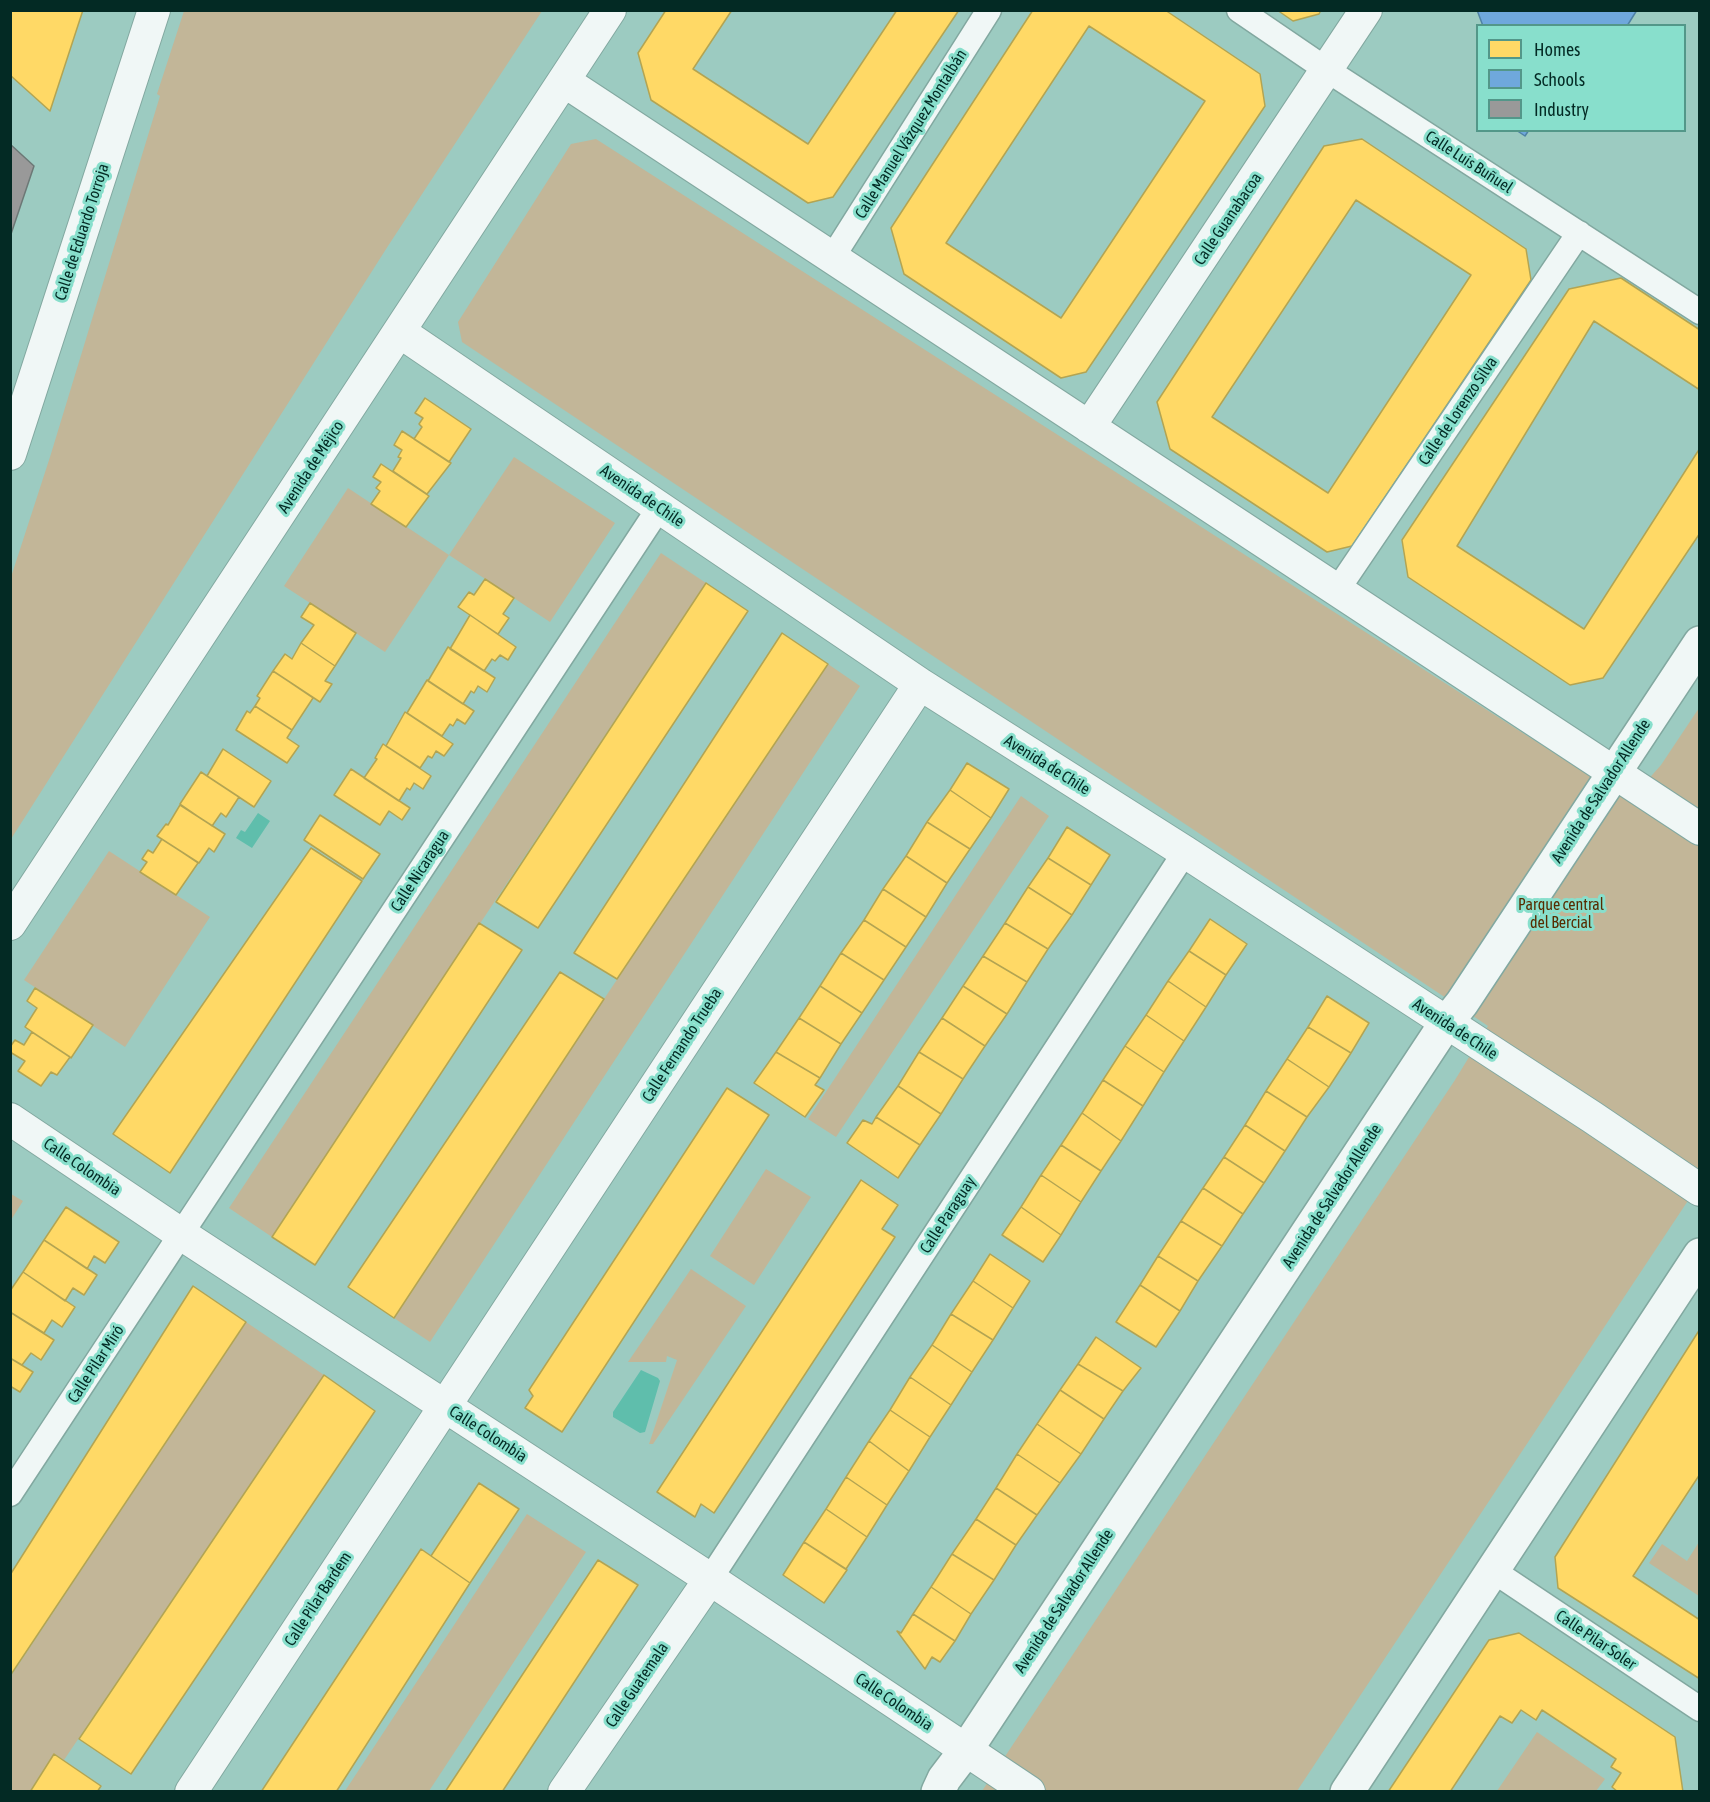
<!DOCTYPE html>
<html>
<head>
<meta charset="utf-8">
<style>
	body { margin:0 }
	#map { position:relative; width:1710px; height:1802px; overflow:hidden; background:#9ccbc1; font-family:"Asap Condensed",sans-serif }
	canvas { display:block }
	.frame { position:absolute; inset:0; border:12px solid #032a24; pointer-events:none }
	.legend { position:absolute; left:1476px; top:24px; width:210px; height:108px; box-sizing:border-box; background:#88dfcc; border:2px solid #539789; margin:0; padding:8px 10px; list-style:none; font-size:18px; color:#032a24 }
	.legend li { display:flex; align-items:center; gap:12px; height:30px }
	.legend b { width:30px; border:2px solid #539789 }
</style>
</head>
<body>
<div id="map">
<canvas width="1710" height="1802"></canvas>
<div class="frame"></div>
<ul class="legend">
<li><b style="height:16px;background:#ffd966"></b>Homes</li>
<li><b style="height:16px;background:#6fa8dc"></b>Schools</li>
<li><b style="height:16px;background:#999"></b>Industry</li>
</ul>
</div>
<script>
const ctx = document.querySelector('canvas').getContext('2d');
ctx.lineJoin = 'round';
function fill(path, color) {
  ctx.fillStyle = color;
  ctx.fill(path, 'evenodd');
}
function trace(path, color, width, dash) {
  ctx.strokeStyle = color;
  ctx.lineWidth = width;
  ctx.lineCap = dash ? 'butt' : 'round';
  ctx.setLineDash(dash || []);
  ctx.stroke(path);
}
function write(font, color, halo, rows, align = 'center') {
  ctx.font = font + ' "Asap Condensed",sans-serif';
  ctx.lineWidth = 6;
  ctx.setLineDash([]);
  ctx.textBaseline = 'middle';
  ctx.strokeStyle = halo;
  ctx.fillStyle = color;
  for (const [text, x, y, turn = 0] of rows) {
    ctx.save();
    ctx.translate(x, y);
    ctx.rotate((+turn || 0) * Math.PI / 180);
    ctx.textAlign = isNaN(turn) ? turn : align;
    if (halo) ctx.strokeText(text, 0, 0);
    ctx.fillText(text, 0, 0);
    ctx.restore();
  }
}
fill(new Path2D(`
	M 184,11 L 542,11 L 388,246 L 11,839 L 11,577 L 50,457 L 160,96 L 157,94 Z
	M 596,139 L 1629,801 L 1661,765 L 1699,708 L 1699,1184 L 1297,1791 L 982,1791 L 1455,1080 L 1488,1026 L 462,342 L 458,322 L 571,144 Z
	M 514,457 L 615,523 L 550,622 L 449,555 L 385,652 L 284,586 L 348,488 L 449,555 Z
	M 661,553 L 706,583 L 272,1237 L 229,1208 Z
	M 828,664 L 860,686 L 430,1342 L 394,1318 L 604,999 Z
	M 1021,796 L 1049,816 L 836,1137 L 808,1119 Z
	M 109,851 L 210,917 L 125,1047 L 24,980 Z
	M 766,1169 L 811,1197 L 754,1285 L 710,1256 Z
	M 11,1194 L 23,1201 L 11,1220 Z
	M 691,1269 L 746,1306 L 653,1444 L 649,1444 L 677,1360 L 667,1356 L 666,1362 L 628,1362 Z
	M 246,1322 L 324,1375 L 64,1760 L 54,1754 L 30,1791 L 11,1792 L 11,1676 Z
	M 527,1514 L 586,1552 L 429,1791 L 345,1791 Z
	M 1699,1542 L 1699,1596 L 1649,1563 L 1662,1544 L 1687,1561 Z
	M 1537,1732 L 1605,1779 L 1596,1791 L 1497,1791 Z`), '#c2b698');
fill(new Path2D(`
	M 258,813 L 270,821 L 252,848 L 236,838 L 241,830 L 245,832 Z
	M 641,1370 L 658,1378 L 660,1381 L 645,1432 L 640,1433 L 613,1417 L 613,1412 Z`), '#5fbeac');
const homes = new Path2D(`
	M 10,10 L 83,10 L 50,111 L 10,75 Z
	M 666,10 L 732,10 L 693,69 L 808,144 L 897,10 L 959,10 L 833,197 L 808,203 L 651,100 L 638,53 Z
	M 1033,10 L 1165,10 L 1260,74 L 1265,106 L 1086,372 L 1061,378 L 904,274 L 891,228 ZM 1089,26 L 1205,101 L 1061,318 L 946,243 Z
	M 1277,10 L 1321,10 L 1319,14 L 1293,21 Z
	M 1362,139 L 1526,249 L 1531,280 L 1352,546 L 1327,552 L 1170,449 L 1157,402 L 1324,146 ZM 1356,200 L 1471,275 L 1328,493 L 1212,417 Z
	M 1621,278 L 1700,330 L 1700,390 L 1594,321 L 1457,546 L 1584,629 L 1700,448 L 1700,533 L 1603,678 L 1570,685 L 1408,577 L 1402,540 L 1569,289 Z
	M 425,398 L 471,429 L 449,462 L 414,439 L 422,427 L 419,424 L 423,418 L 415,413 Z
	M 402,431 L 451,463 L 427,494 L 393,471 L 401,458 L 398,457 L 402,450 L 394,445 Z
	M 381,464 L 429,496 L 406,527 L 371,504 L 380,491 L 376,488 L 381,482 L 373,477 Z
	M 485,579 L 514,598 L 503,614 L 509,618 L 498,634 L 458,607 L 469,592 L 474,595 Z
	M 706,583 L 748,611 L 538,928 L 496,902 Z
	M 310,603 L 356,633 L 335,666 L 301,643 L 314,625 L 301,617 Z
	M 470,615 L 516,647 L 508,660 L 500,655 L 495,661 L 492,659 L 484,671 L 450,649 Z
	M 782,633 L 828,664 L 617,979 L 574,953 Z
	M 301,643 L 335,666 L 325,681 L 332,684 L 320,702 L 273,671 L 285,654 L 292,659 Z
	M 448,647 L 495,678 L 487,692 L 478,686 L 474,693 L 471,691 L 463,704 L 428,681 Z
	M 273,671 L 313,698 L 292,730 L 255,706 L 260,698 L 257,696 Z
	M 427,680 L 474,711 L 465,724 L 457,719 L 453,726 L 450,724 L 442,736 L 407,713 Z
	M 255,706 L 292,730 L 287,738 L 299,746 L 287,763 L 236,730 L 247,711 L 250,713 Z
	M 405,712 L 453,744 L 444,756 L 436,751 L 432,758 L 428,756 L 420,768 L 386,746 Z
	M 383,744 L 431,776 L 423,789 L 414,783 L 410,790 L 407,788 L 399,801 L 364,778 L 377,759 L 375,758 Z
	M 223,749 L 271,781 L 254,807 L 207,776 Z
	M 967,763 L 1009,789 L 991,818 L 950,790 Z
	M 351,769 L 410,808 L 402,820 L 389,811 L 380,825 L 334,795 Z
	M 201,772 L 239,797 L 226,817 L 221,813 L 212,826 L 180,804 Z
	M 950,790 L 991,818 L 970,849 L 927,822 Z
	M 180,805 L 225,834 L 214,852 L 209,848 L 199,863 L 157,836 L 166,824 L 168,825 Z
	M 320,815 L 380,854 L 363,879 L 304,840 Z
	M 927,822 L 970,849 L 947,883 L 906,856 Z
	M 1067,827 L 1110,855 L 1091,885 L 1048,858 Z
	M 162,839 L 198,863 L 176,895 L 140,872 L 147,862 L 142,859 L 148,850 L 153,853 Z
	M 311,848 L 362,881 L 170,1173 L 113,1134 Z
	M 906,856 L 947,883 L 926,917 L 883,889 Z
	M 1048,858 L 1091,885 L 1072,915 L 1028,887 Z
	M 1028,887 L 1072,915 L 1048,949 L 1005,923 Z
	M 883,889 L 926,917 L 906,947 L 864,920 Z
	M 1210,919 L 1247,944 L 1226,975 L 1189,951 Z
	M 864,920 L 906,947 L 884,980 L 841,953 Z
	M 479,923 L 522,950 L 315,1265 L 272,1237 Z
	M 1005,923 L 1048,949 L 1027,982 L 983,956 Z
	M 1189,951 L 1226,975 L 1206,1007 L 1168,981 Z
	M 841,953 L 884,980 L 862,1013 L 820,986 Z
	M 983,956 L 1027,982 L 1007,1014 L 963,986 Z
	M 560,972 L 604,999 L 394,1318 L 348,1287 Z
	M 1168,981 L 1206,1007 L 1184,1041 L 1146,1015 Z
	M 820,986 L 862,1013 L 841,1044 L 799,1018 Z
	M 963,986 L 1007,1014 L 985,1046 L 942,1018 Z
	M 35,988 L 93,1025 L 71,1058 L 25,1027 L 37,1008 L 27,1001 Z
	M 1327,996 L 1369,1023 L 1351,1053 L 1308,1027 Z
	M 1146,1015 L 1184,1041 L 1164,1072 L 1125,1046 Z
	M 799,1018 L 841,1044 L 820,1078 L 776,1052 Z
	M 942,1018 L 985,1046 L 963,1079 L 919,1052 Z
	M 1308,1027 L 1351,1053 L 1329,1087 L 1287,1059 Z
	M 32,1032 L 70,1057 L 57,1075 L 51,1072 L 41,1086 L 18,1071 L 25,1061 L 10,1052 L 10,1047 L 15,1040 L 24,1045 Z
	M 1125,1046 L 1164,1072 L 1143,1106 L 1103,1080 Z
	M 776,1052 L 820,1078 L 815,1085 L 824,1090 L 805,1117 L 754,1083 Z
	M 919,1052 L 963,1079 L 941,1114 L 898,1086 Z
	M 1287,1059 L 1329,1087 L 1307,1117 L 1266,1091 Z
	M 1103,1080 L 1143,1106 L 1121,1141 L 1082,1113 Z
	M 898,1086 L 941,1114 L 920,1145 L 876,1117 Z
	M 727,1088 L 769,1115 L 562,1432 L 525,1408 L 533,1396 L 529,1390 Z
	M 1266,1091 L 1307,1117 L 1285,1151 L 1245,1125 Z
	M 1082,1113 L 1121,1141 L 1101,1171 L 1061,1145 Z
	M 876,1117 L 920,1145 L 898,1178 L 847,1143 L 863,1120 L 872,1124 Z
	M 1245,1125 L 1285,1151 L 1264,1183 L 1224,1157 Z
	M 1061,1145 L 1101,1171 L 1081,1202 L 1041,1175 Z
	M 1224,1157 L 1264,1183 L 1243,1214 L 1203,1188 Z
	M 1041,1175 L 1081,1202 L 1061,1235 L 1021,1207 Z
	M 861,1180 L 898,1205 L 882,1229 L 895,1237 L 714,1513 L 701,1504 L 695,1517 L 657,1492 Z
	M 1203,1188 L 1243,1214 L 1222,1246 L 1181,1221 Z
	M 66,1207 L 119,1242 L 105,1263 L 94,1256 L 87,1269 L 44,1240 Z
	M 1021,1207 L 1061,1235 L 1043,1262 L 1002,1235 Z
	M 1181,1221 L 1222,1246 L 1198,1281 L 1158,1256 Z
	M 44,1240 L 97,1275 L 84,1295 L 73,1288 L 65,1301 L 23,1272 Z
	M 990,1254 L 1030,1281 L 1013,1308 L 973,1281 Z
	M 1158,1256 L 1198,1281 L 1180,1311 L 1140,1285 Z
	M 23,1272 L 75,1307 L 62,1327 L 52,1320 L 44,1333 L 10,1312 L 10,1291 Z
	M 973,1281 L 1013,1308 L 993,1340 L 951,1314 Z
	M 1140,1285 L 1180,1311 L 1156,1347 L 1116,1322 Z
	M 193,1286 L 246,1322 L 10,1676 L 10,1575 Z
	M 10,1312 L 54,1340 L 41,1360 L 31,1353 L 22,1365 L 10,1358 Z
	M 951,1314 L 993,1340 L 972,1372 L 932,1345 Z
	M 1700,1329 L 1700,1474 L 1633,1576 L 1700,1620 L 1700,1679 L 1558,1588 L 1555,1557 Z
	M 1096,1337 L 1141,1368 L 1123,1391 L 1078,1364 Z
	M 932,1345 L 972,1372 L 951,1405 L 910,1377 Z
	M 10,1358 L 33,1372 L 20,1392 L 10,1386 Z
	M 1078,1364 L 1123,1391 L 1104,1419 L 1060,1390 Z
	M 324,1375 L 375,1411 L 131,1774 L 79,1739 Z
	M 910,1377 L 951,1405 L 930,1437 L 890,1410 Z
	M 1060,1390 L 1104,1419 L 1081,1454 L 1037,1424 Z
	M 890,1410 L 930,1437 L 909,1471 L 869,1441 Z
	M 1037,1424 L 1081,1454 L 1060,1483 L 1017,1454 Z
	M 869,1441 L 909,1471 L 887,1505 L 846,1477 Z
	M 1017,1454 L 1060,1483 L 1037,1515 L 996,1488 Z
	M 846,1477 L 887,1505 L 867,1537 L 826,1509 Z
	M 479,1483 L 519,1509 L 470,1583 L 431,1556 Z
	M 996,1488 L 1037,1515 L 1016,1545 L 976,1519 Z
	M 826,1509 L 867,1537 L 846,1569 L 804,1542 Z
	M 976,1519 L 1016,1545 L 994,1580 L 952,1554 Z
	M 804,1542 L 847,1570 L 824,1603 L 783,1575 Z
	M 421,1549 L 470,1583 L 336,1792 L 261,1792 Z
	M 952,1554 L 994,1580 L 971,1614 L 931,1587 Z
	M 598,1560 L 638,1585 L 502,1792 L 445,1792 Z
	M 931,1587 L 971,1614 L 955,1641 L 913,1614 Z
	M 913,1614 L 955,1641 L 940,1662 L 932,1657 L 925,1669 L 897,1631 L 901,1633 Z
	M 1519,1633 L 1675,1737 L 1683,1792 L 1618,1792 L 1612,1787 L 1621,1773 L 1611,1767 L 1616,1759 L 1542,1710 L 1536,1720 L 1521,1710 L 1512,1723 L 1500,1716 L 1450,1792 L 1388,1792 L 1489,1640 Z
	M 54,1754 L 101,1786 L 97,1792 L 30,1792 Z`);
fill(homes, '#ffd966');
trace(homes, '#b3a452', 1.5);
const schools = new Path2D(`
	M 1477,10 L 1637,10 L 1627,26 L 1483,26 Z
	M 1516,130 L 1529,130 L 1525,136 Z`);
fill(schools, '#6fa8dc');
trace(schools, '#4f82a5', 1.5);
const industry = new Path2D(`
	M 10,144 L 34,166 L 10,237 Z`);
fill(industry, '#999');
trace(industry, '#6c7876', 1.5);
const pedestrian = new Path2D(`
	M 1239,10 L 1327,70 L 1700,312
	M 832,258 L 989,10
	M 1338,589 L 1579,233
	M 10,1494 L 659,508
	M 1492,1570 L 1700,1709
	M 710,1579 L 1185,852`);
const minor = new Path2D(`
	M 564,81 L 1700,829
	M 400,332 L 920,684 L 1185,852 L 1592,1117 L 1700,1190
	M 1089,427 L 1366,10
	M 10,454 L 154,10
	M 10,924 L 610,10
	M 10,1119 L 181,1234 L 710,1579 L 1029,1792
	M 191,1792 L 920,684
	M 564,1792 L 710,1579`);
const tertiary = new Path2D(`
	M 938,1792 L 944,1779 L 966,1750 L 1446,1023 L 1462,1003 L 1700,643
	M 1347,1792 L 1700,1255`);
trace(pedestrian, '#82a8a0', 27);
trace(minor, '#82a8a0', 34);
trace(tertiary, '#82a8a0', 36);
trace(pedestrian, '#f0f7f6', 24);
trace(minor, '#f0f7f6', 32);
trace(tertiary, '#f0f7f6', 33);
write('16px', '#032a24', '#88dfcc', [
	["Calle Manuel Vázquez Montalbán",911,134,-58],
	["Calle Luis Buñuel",1469,162,33],
	["Calle Guanabacoa",1228,219,-56],
	["Calle de Eduardo Torroja",82,232,-72],
	["Calle de Lorenzo Silva",1458,411,-56],
	["Avenida de Méjico",311,467,-57],
	["Avenida de Chile",642,496,34],
	["Avenida de Chile",1047,765,32],
	["Avenida de Salvador Allende",1601,791,-57],
	["Calle Nicaragua",420,871,-57],
	["Avenida de Chile",1455,1029,33],
	["Calle Fernando Trueba",682,1045,-57],
	["Calle Colombia",82,1167,34],
	["Avenida de Salvador Allende",1332,1196,-57],
	["Calle Paraguay",948,1215,-57],
	["Calle Pilar Miró",96,1364,-57],
	["Calle Colombia",488,1434,33],
	["Calle Pilar Bardem",318,1599,-57],
	["Avenida de Salvador Allende",1064,1601,-57],
	["Calle Pilar Soler",1596,1640,34],
	["Calle Guatemala",637,1685,-56],
	["Calle Colombia",894,1702,34]
]);
write('16px', '#572b00', '#88dfcc', [
	["Parque central",1561,905],
	["del Bercial",1561,923]
]);
</script>
</body>
</html>
